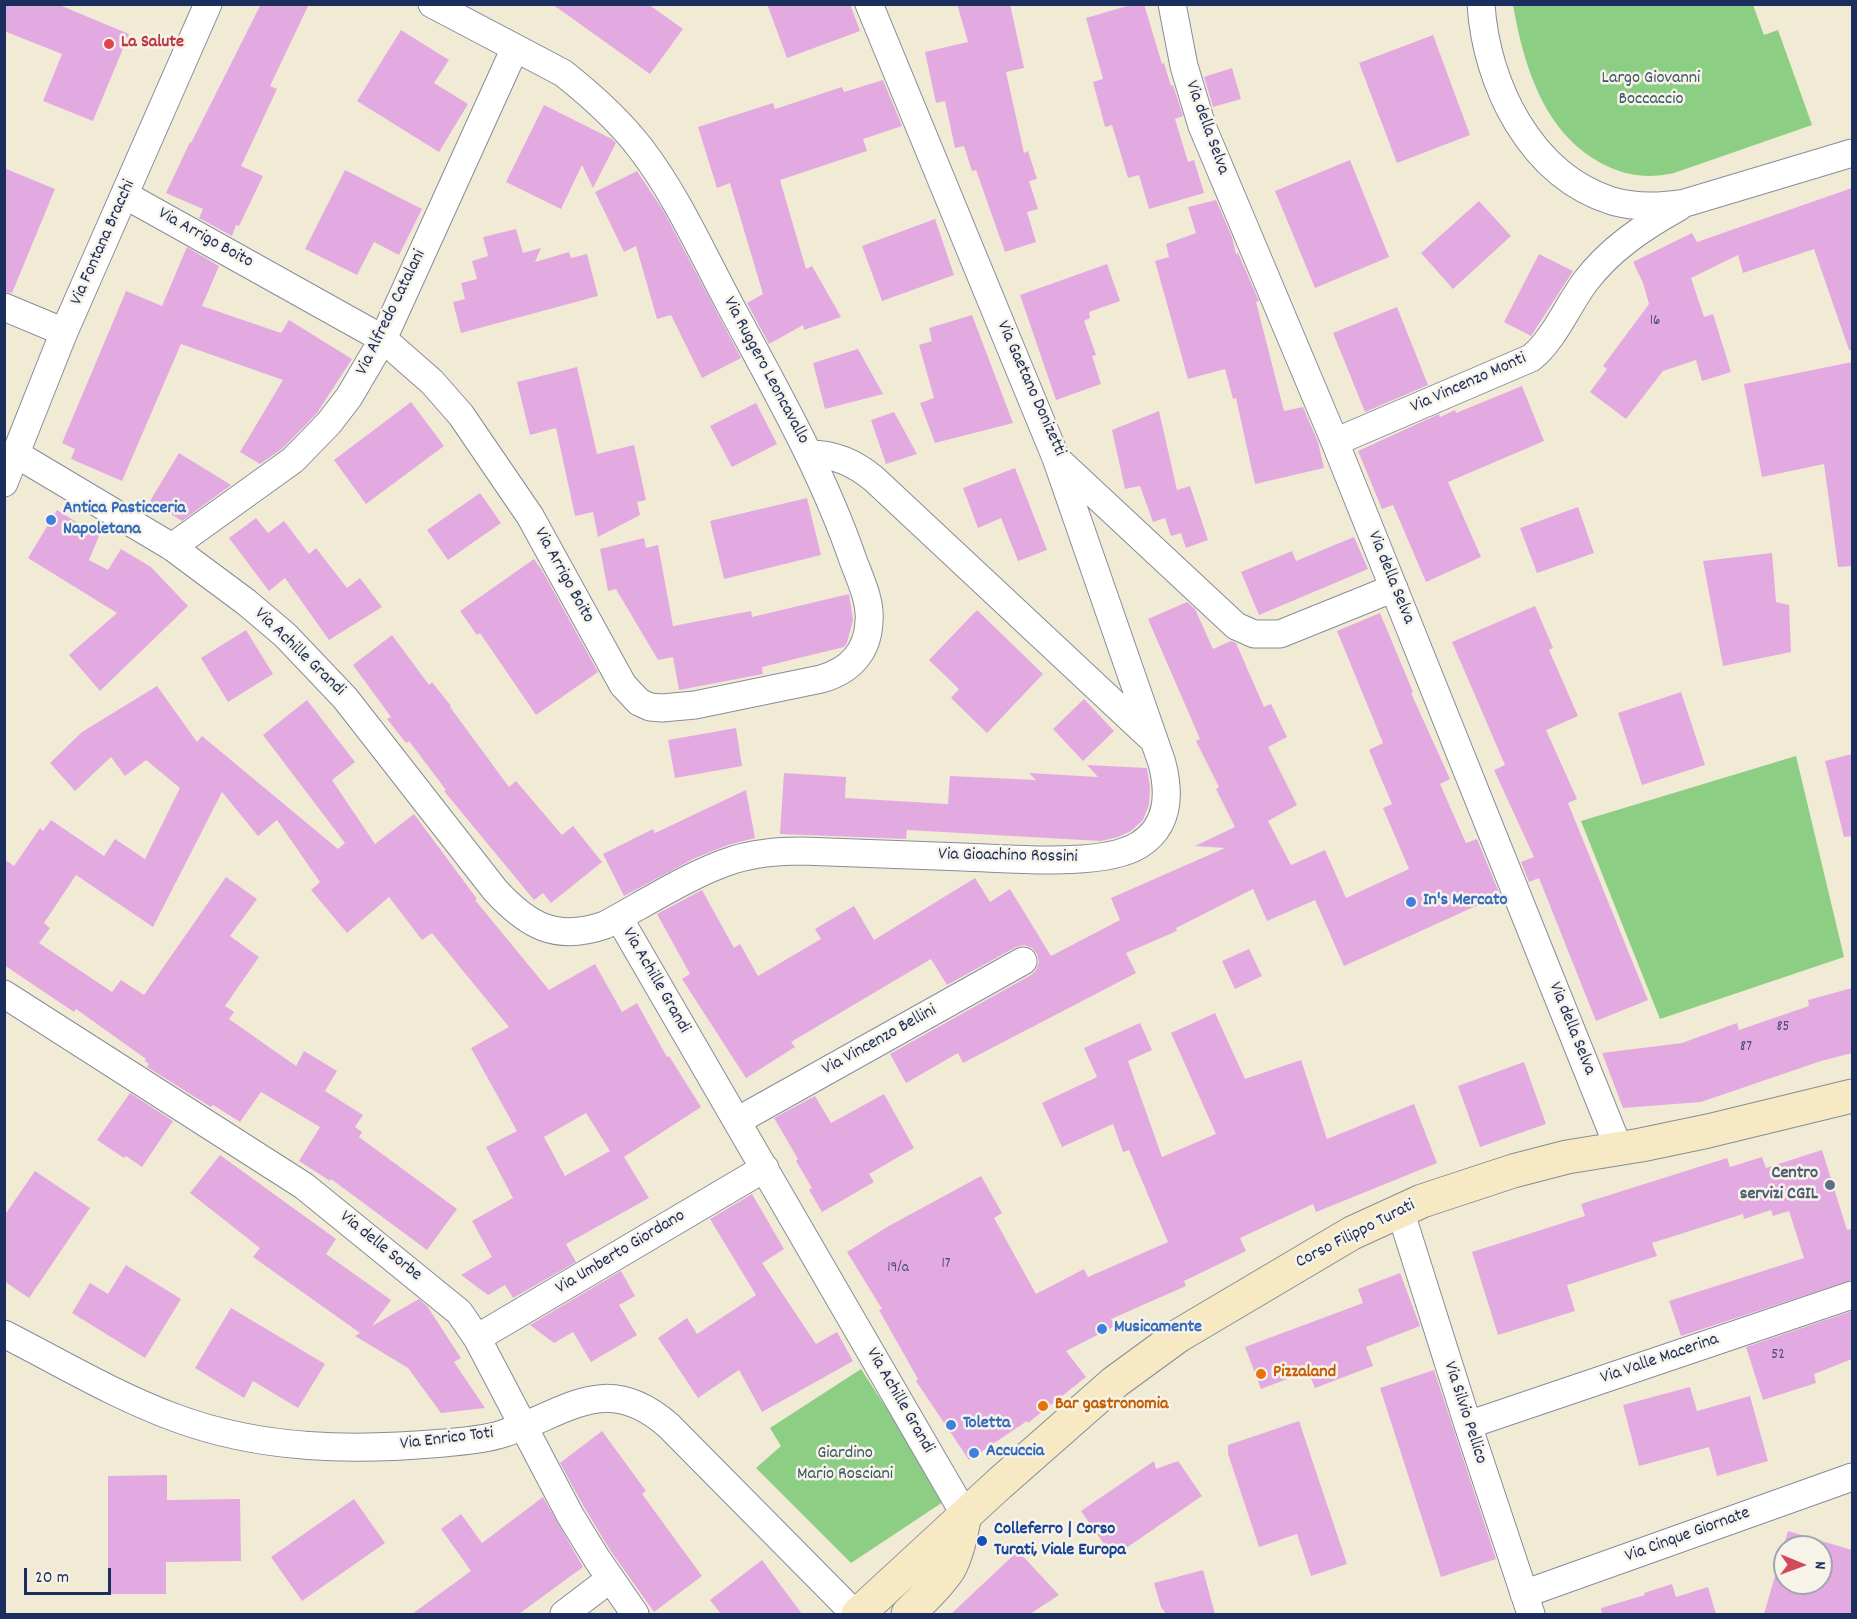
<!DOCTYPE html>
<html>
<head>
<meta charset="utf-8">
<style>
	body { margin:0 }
	#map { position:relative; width:1857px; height:1619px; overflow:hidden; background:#f1ebd5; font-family:Dekko,sans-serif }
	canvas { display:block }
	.frame { position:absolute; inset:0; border:6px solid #1b2f5e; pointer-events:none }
	.north { position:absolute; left:1773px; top:1535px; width:60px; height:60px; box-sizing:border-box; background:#f7f3e8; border:2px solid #9fa5b1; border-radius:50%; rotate:91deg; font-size:16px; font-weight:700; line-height:24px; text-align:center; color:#1b2f5e }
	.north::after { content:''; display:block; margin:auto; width:21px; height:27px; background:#d1495b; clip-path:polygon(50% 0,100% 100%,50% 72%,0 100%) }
	.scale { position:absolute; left:24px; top:1568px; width:87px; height:27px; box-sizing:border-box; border:3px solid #1b2f5e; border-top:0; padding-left:8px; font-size:18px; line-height:21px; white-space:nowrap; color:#1b2f5e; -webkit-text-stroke:4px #f7f3e8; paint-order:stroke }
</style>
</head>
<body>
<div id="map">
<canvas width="1857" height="1619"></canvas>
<div class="frame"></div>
<div class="north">N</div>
<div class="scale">20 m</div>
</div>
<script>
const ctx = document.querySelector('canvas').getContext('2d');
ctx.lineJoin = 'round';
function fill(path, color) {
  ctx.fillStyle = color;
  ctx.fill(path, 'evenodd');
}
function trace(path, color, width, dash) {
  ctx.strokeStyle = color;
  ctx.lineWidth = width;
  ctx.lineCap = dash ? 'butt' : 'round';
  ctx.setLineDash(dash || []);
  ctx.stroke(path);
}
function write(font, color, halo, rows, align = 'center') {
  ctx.font = font + ' Dekko,sans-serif';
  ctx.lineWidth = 5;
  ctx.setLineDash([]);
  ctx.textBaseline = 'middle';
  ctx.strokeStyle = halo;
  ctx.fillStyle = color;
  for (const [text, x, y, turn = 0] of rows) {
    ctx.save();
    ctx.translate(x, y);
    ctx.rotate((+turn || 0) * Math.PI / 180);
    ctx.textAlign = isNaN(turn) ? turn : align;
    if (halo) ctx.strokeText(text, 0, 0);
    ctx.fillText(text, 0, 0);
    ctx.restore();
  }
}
fill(new Path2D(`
	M 1513,5 L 1753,5 L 1764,35 L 1778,30 L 1812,125 L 1674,173 C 1650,178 1630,177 1607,166 C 1545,137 1524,67 1513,5 Z
	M 1796,756 L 1844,957 L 1660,1019 L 1581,821 Z
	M 861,1369 L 946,1500 L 851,1563 L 756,1468 L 781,1446 L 770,1428 Z`), '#8dce85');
fill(new Path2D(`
	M 4,4 L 57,4 L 129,34 L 93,121 L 43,101 L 62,54 L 4,31 Z
	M 261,4 L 309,4 L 270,86 L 277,89 L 241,166 L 263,176 L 239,226 L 236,225 L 232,236 L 199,218 L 203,209 L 166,193 L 190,142 L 191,143 Z
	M 552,4 L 648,4 L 683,29 L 650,74 Z
	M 767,4 L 850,4 L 860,31 L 787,58 Z
	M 957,4 L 1010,4 L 1024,68 L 1006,72 L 1024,153 L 1028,151 L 1037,179 L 1029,181 L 1038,209 L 1027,212 L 1036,242 L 1005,252 L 976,170 L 972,171 L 964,146 L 955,148 L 945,101 L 936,103 L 925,52 L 968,42 Z
	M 1134,4 L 1144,4 L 1162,64 L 1164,63 L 1171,86 L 1173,85 L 1183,116 L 1175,119 L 1188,162 L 1194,160 L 1204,193 L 1149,209 L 1139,175 L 1128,178 L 1112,125 L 1105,127 L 1093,82 L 1103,79 L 1086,18 Z
	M 401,30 L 449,60 L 434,83 L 468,104 L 439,152 L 357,101 Z
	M 1433,35 L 1470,135 L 1397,163 L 1359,63 Z
	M 1232,68 L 1241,99 L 1213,107 L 1204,77 Z
	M 883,80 L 902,126 L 863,139 L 867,151 L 780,180 L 806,269 L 812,266 L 841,317 L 804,330 L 803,325 L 769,344 L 747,303 L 763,294 L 730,183 L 717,188 L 698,127 L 773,103 L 775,109 L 842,87 L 844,92 Z
	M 544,105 L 612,139 L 616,143 L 593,188 L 582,165 L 561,209 L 506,182 Z
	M 1350,160 L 1389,257 L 1315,288 L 1275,191 Z
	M 4,168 L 55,189 L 12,293 L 4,292 Z
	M 345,170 L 422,209 L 399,255 L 374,242 L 357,275 L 305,249 Z
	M 637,171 L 664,212 L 741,358 L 702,378 L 671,315 L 657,319 L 636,246 L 624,252 L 595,192 Z
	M 1852,188 L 1852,350 L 1849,350 L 1814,249 L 1743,273 L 1738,255 L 1691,278 L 1704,317 L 1713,314 L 1731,372 L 1702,381 L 1696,360 L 1663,371 L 1626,419 L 1590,392 L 1607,369 L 1603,366 L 1649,304 L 1643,283 L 1633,262 L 1692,233 L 1697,242 Z
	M 1216,200 L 1232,237 L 1236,254 L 1238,253 L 1259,301 L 1256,302 L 1284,411 L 1303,407 L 1318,442 L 1324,468 L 1255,484 L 1236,398 L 1233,399 L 1225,369 L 1188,379 L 1155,261 L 1169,257 L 1166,244 L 1196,233 L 1188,207 Z
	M 1479,201 L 1511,236 L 1453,289 L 1421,253 Z
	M 935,219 L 954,275 L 882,301 L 862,246 Z
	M 516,229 L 523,253 L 541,248 L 535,262 L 569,252 L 571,258 L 587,254 L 598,296 L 461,333 L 453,302 L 465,299 L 461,283 L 477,279 L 472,261 L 488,256 L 483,237 Z
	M 187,247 L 219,266 L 202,306 L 281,333 L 289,320 L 352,359 L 317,413 L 283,448 L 260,464 L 240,452 L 283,380 L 181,344 L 122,481 L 71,459 L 75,449 L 62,443 L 126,291 L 162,306 Z
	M 1539,254 L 1573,271 L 1531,336 L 1504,322 Z
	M 1107,264 L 1120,301 L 1089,312 L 1090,318 L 1084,321 L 1096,355 L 1092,356 L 1101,384 L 1056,400 L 1020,295 Z
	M 1397,307 L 1428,385 L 1365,412 L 1333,333 Z
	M 972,315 L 1013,423 L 935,443 L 920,403 L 934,398 L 919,345 L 932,341 L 929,328 Z
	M 858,349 L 883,394 L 825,409 L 813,363 Z
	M 1852,362 L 1852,566 L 1838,567 L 1824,464 L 1762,477 L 1744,384 Z
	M 577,367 L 597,454 L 634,445 L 646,500 L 637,502 L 640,515 L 598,537 L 593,512 L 575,516 L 556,428 L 530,435 L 517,382 Z
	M 1522,386 L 1544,441 L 1448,482 L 1481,557 L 1426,582 L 1393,505 L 1382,509 L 1358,451 L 1439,414 L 1440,417 L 1455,410 L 1456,413 Z
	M 411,402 L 444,446 L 366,504 L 334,460 Z
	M 756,403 L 777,444 L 732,467 L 710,426 Z
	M 1159,411 L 1177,490 L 1190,486 L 1208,540 L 1186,548 L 1181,533 L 1171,536 L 1165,518 L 1153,522 L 1140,486 L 1125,489 L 1112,430 Z
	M 894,412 L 917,454 L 886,464 L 871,420 Z
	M 179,453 L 231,485 L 182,521 L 150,501 Z
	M 1015,468 L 1047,550 L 1018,561 L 1001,518 L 978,528 L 963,488 Z
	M 480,493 L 501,523 L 448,560 L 427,530 Z
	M 807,498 L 821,555 L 724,579 L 710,521 Z
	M 1578,507 L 1594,553 L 1537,573 L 1520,528 Z
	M 57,510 L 99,536 L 89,560 L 108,570 L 121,549 L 151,567 L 188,606 L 100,691 L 69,655 L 117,613 L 28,558 Z
	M 256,518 L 268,533 L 284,521 L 309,554 L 316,548 L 347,588 L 360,578 L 382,607 L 329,640 L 285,578 L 269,591 L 229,538 Z
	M 1354,537 L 1368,569 L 1259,615 L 1241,572 L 1292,551 L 1296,561 Z
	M 644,538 L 646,548 L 658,545 L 673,626 L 751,611 L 752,617 L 849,594 L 853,620 L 847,643 L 844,647 L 762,667 L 763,674 L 679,690 L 673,657 L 658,660 L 616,589 L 608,591 L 600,549 Z
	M 1772,553 L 1776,602 L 1789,605 L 1791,652 L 1723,666 L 1703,561 Z
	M 534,559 L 543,572 L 598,672 L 536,715 L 480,633 L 477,635 L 460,611 Z
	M 1187,602 L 1195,609 L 1213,649 L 1231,641 L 1236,643 L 1264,707 L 1271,704 L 1287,737 L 1268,747 L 1297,805 L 1268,821 L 1291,865 L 1325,850 L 1346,898 L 1409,869 L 1383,808 L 1392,804 L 1369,750 L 1383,743 L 1337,631 L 1380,613 L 1413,692 L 1411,693 L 1450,779 L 1440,784 L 1466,843 L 1477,839 L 1500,895 L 1344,966 L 1315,900 L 1267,921 L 1253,889 L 1176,928 L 1177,931 L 1126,953 L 1136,973 L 963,1063 L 958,1053 L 906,1083 L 890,1054 L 1031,975 L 1036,970 L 1039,962 L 1037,954 L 1032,948 L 1024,945 L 1016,947 L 947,985 L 931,959 L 791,1042 L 795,1047 L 746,1078 L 682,979 L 690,974 L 657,914 L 702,890 L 734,948 L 740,944 L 758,976 L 821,939 L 815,929 L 854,906 L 874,940 L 975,878 L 990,902 L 1010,889 L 1051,956 L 1120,920 L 1111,898 L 1225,848 L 1195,846 L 1235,827 L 1216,789 L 1219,787 L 1196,741 L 1200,739 L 1148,619 Z
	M 1535,606 L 1553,648 L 1549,650 L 1578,716 L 1546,730 L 1577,799 L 1568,803 L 1648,1000 L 1596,1021 L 1539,878 L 1529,882 L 1521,862 L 1534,857 L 1494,770 L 1505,765 L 1452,642 Z
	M 977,610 L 1043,674 L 987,733 L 951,698 L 959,689 L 929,660 Z
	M 246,630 L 273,674 L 228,702 L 201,658 Z
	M 392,635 L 429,685 L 432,682 L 451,706 L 450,707 L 509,787 L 516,781 L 562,835 L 573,826 L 602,862 L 551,903 L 543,893 L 534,900 L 444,791 L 446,790 L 409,741 L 406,743 L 387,719 L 391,717 L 353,665 Z
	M 157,686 L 197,742 L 202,736 L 338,849 L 345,843 L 263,735 L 307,700 L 355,762 L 332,780 L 375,844 L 414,814 L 477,899 L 475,900 L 549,990 L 595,964 L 622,1012 L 637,1003 L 667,1057 L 669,1056 L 701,1107 L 624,1157 L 649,1198 L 566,1244 L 576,1262 L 513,1298 L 505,1285 L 488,1295 L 461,1275 L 492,1257 L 472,1221 L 513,1198 L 486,1147 L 517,1131 L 471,1048 L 509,1027 L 432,933 L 422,940 L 389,897 L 347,933 L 311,890 L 320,882 L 277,820 L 258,836 L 222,792 L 153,927 L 76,875 L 44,923 L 50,928 L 39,943 L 112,992 L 121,980 L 144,995 L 226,877 L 257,899 L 230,936 L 259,957 L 225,1006 L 234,1012 L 229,1019 L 296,1066 L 304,1051 L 337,1071 L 325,1091 L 363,1115 L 355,1127 L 362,1132 L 359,1137 L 457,1209 L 427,1250 L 331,1179 L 330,1181 L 299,1161 L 320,1127 L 261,1092 L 240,1122 L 213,1105 L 211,1107 L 147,1067 L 149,1064 L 145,1061 L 146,1059 L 76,1009 L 74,1012 L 4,965 L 4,859 L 14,866 L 40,828 L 43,831 L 51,820 L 104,856 L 115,839 L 145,859 L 180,788 L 146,760 L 125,776 L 111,757 L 75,791 L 50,763 L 82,732 ZM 586,1113 L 610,1151 L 565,1176 L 544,1137 Z
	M 1681,692 L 1705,765 L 1642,785 L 1618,713 Z
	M 1084,699 L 1114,731 L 1083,761 L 1053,729 Z
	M 736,728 L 742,766 L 675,778 L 668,740 Z
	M 1852,754 L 1852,836 L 1844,837 L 1825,761 Z
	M 1087,765 L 1147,768 L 1150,787 L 1149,805 L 1143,820 L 1131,831 L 1118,837 L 1101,841 L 907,830 L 906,839 L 780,834 L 784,773 L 846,777 L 845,798 L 948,804 L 950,776 L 1036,780 L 1029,773 L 1098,777 Z
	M 746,790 L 755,838 L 728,845 L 695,858 L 624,896 L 603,854 L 653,829 L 655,833 Z
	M 1249,949 L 1262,976 L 1235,989 L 1222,961 Z
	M 1852,988 L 1852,1053 L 1821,1061 L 1701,1102 L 1623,1108 L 1602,1053 L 1682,1043 L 1737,1023 L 1739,1030 L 1809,1006 L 1808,1000 Z
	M 1215,1013 L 1245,1079 L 1301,1060 L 1327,1139 L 1414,1104 L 1437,1163 L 1316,1212 L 1313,1204 L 1240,1238 L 1246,1251 L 1184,1281 L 1186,1286 L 1111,1319 L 1115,1326 L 1066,1351 L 1086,1377 L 1028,1423 L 1027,1421 L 969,1460 L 916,1381 L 918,1379 L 879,1310 L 882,1309 L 847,1252 L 887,1227 L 981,1176 L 1002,1213 L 994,1218 L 1036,1294 L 1084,1269 L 1088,1277 L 1168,1242 L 1129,1150 L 1123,1152 L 1113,1124 L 1062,1147 L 1042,1103 L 1097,1077 L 1084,1048 L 1140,1023 L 1152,1050 L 1128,1061 L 1162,1157 L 1216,1134 L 1171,1033 Z
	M 1524,1062 L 1546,1124 L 1480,1147 L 1458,1086 Z
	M 130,1093 L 173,1121 L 142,1167 L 126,1156 L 124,1158 L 97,1140 Z
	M 884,1094 L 914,1148 L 869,1174 L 874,1182 L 822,1212 L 809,1190 L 812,1188 L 796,1161 L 798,1159 L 774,1118 L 815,1096 L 831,1123 Z
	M 1822,1150 L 1847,1230 L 1852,1229 L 1852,1280 L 1681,1336 L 1669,1301 L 1804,1258 L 1789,1211 L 1773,1216 L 1771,1210 L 1744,1219 L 1743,1214 L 1652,1243 L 1657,1256 L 1567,1285 L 1575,1311 L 1498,1335 L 1472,1252 L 1585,1216 L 1581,1204 L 1727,1158 L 1730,1167 L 1762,1157 L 1766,1168 Z
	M 220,1155 L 336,1239 L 326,1254 L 391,1300 L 372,1326 L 419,1299 L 427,1306 L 461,1358 L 454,1362 L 485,1408 L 441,1413 L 408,1368 L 355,1336 L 360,1333 L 253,1257 L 260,1248 L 190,1193 Z
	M 35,1171 L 90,1208 L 29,1298 L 4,1281 L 4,1216 Z
	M 752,1194 L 784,1249 L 762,1263 L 816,1344 L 837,1332 L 853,1361 L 762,1412 L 739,1370 L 698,1398 L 658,1338 L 687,1318 L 697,1334 L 756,1295 L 710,1219 Z
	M 126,1265 L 181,1299 L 145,1358 L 72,1313 L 90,1283 L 108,1294 Z
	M 621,1271 L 635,1296 L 619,1305 L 637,1335 L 591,1362 L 573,1332 L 554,1343 L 530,1325 Z
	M 1400,1273 L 1420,1326 L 1366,1347 L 1373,1366 L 1315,1388 L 1308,1371 L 1261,1389 L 1245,1347 L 1363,1303 L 1358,1289 Z
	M 231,1308 L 325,1364 L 298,1408 L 253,1381 L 244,1398 L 195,1368 Z
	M 1852,1311 L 1852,1359 L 1814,1374 L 1816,1383 L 1763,1400 L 1746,1347 Z
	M 1434,1370 L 1496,1559 L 1441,1577 L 1380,1388 Z
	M 1690,1387 L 1697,1411 L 1750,1396 L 1768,1461 L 1717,1476 L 1709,1447 L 1639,1466 L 1623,1405 Z
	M 1299,1421 L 1347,1564 L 1311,1576 L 1297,1534 L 1259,1547 L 1228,1454 L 1228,1445 Z
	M 602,1431 L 646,1491 L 642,1494 L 702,1576 L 654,1612 L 610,1550 L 584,1507 L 560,1463 Z
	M 1154,1461 L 1156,1469 L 1178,1461 L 1202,1496 L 1113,1557 L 1081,1511 Z
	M 167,1475 L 167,1500 L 240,1499 L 241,1561 L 166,1562 L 166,1594 L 108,1594 L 108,1476 Z
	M 543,1497 L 583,1567 L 519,1614 L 412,1614 L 471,1571 L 441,1529 L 461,1514 L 482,1543 Z
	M 354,1499 L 385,1543 L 302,1601 L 271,1557 Z
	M 1788,1531 L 1852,1550 L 1852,1614 L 1764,1614 ZM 1785,1547 L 1821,1547 L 1821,1583 L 1785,1583 Z
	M 1018,1551 L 1059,1595 L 1030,1614 L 951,1614 Z
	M 762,1560 L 802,1614 L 721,1614 L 710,1600 Z
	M 1203,1570 L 1215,1614 L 1166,1614 L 1161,1607 L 1154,1583 Z
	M 1672,1584 L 1676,1597 L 1708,1587 L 1716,1614 L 1602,1614 L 1601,1608 L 1645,1595 L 1644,1593 Z`), '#e3aae2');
const street = new Path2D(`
	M 1172,4 L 1184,66 L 1202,126 L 1335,442 L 1619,1149
	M 1481,4 C 1486,84 1530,175 1612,201 C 1636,208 1660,207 1685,203 L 1852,153
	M 125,195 L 383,339 L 432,382 L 461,415 L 530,516 L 623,685 L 639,702 L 650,707 L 662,708 L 695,705 L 821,679 C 850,671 868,652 869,621 C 871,601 860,579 853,560 C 822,470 774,387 729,303 C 701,251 677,196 641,149 C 619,120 592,96 563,73 L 432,4
	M 4,307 L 64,332
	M 1335,442 L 1531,358 C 1553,341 1568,305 1585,282 C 1610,249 1643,227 1679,207
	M 16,454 L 172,547 L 246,602 L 285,635 L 345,698 L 495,890 C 528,926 556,942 605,925 C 644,904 692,873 733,860 C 755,853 779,851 802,851 C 856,853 909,855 963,857 C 1007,858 1102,868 1139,845 C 1169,826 1170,794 1162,763 L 1056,458 L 869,4
	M 810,454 C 834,454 855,463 874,479 L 1150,737
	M 1059,461 L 1236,626 L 1254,634 L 1280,634 L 1394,588
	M 4,483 L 64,332 L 208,4
	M 172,547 L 293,460 L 329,423 L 349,397 L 383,339 L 515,48
	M 619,918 L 965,1515
	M 4,994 L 304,1186 L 459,1312 L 477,1338 L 570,1515 L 597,1559 L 635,1614
	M 737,1121 L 1023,961
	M 1400,1210 L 1468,1425 L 1531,1614
	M 4,1334 C 61,1363 116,1396 176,1418 C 262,1450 353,1451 444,1443 C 464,1441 483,1440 502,1434 C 567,1413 605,1370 669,1426 L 855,1614
	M 477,1338 L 765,1168
	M 1468,1425 L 1852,1295
	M 1524,1594 L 1852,1477
	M 564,1614 L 610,1579`);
const secondary = new Path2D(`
	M 858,1614 L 999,1484 L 1115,1382 L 1178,1336 L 1352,1233 L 1422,1201 L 1513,1171 L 1567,1157 L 1641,1145 L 1708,1131 L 1852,1096
	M 908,1614 C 922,1600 938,1586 949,1569 C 958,1553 961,1533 965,1515`);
trace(street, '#868d9a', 29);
trace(secondary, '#868d9a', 35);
trace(street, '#fff', 27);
trace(secondary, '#f6e9c3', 33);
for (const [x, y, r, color] of [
	[109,44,6,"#e0444e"],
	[51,520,6,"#3f7fe0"],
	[1411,902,6,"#3f7fe0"],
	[1830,1185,6,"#5c6f8a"],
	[1102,1329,6,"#3f7fe0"],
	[1261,1374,6,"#e8710a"],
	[1043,1406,6,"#e8710a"],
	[951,1425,6,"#3f7fe0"],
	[974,1453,6,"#3f7fe0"],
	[982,1541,6,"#1a4fb4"]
]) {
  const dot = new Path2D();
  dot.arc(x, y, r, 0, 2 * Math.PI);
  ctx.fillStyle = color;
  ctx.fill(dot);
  trace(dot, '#f7f3e8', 2);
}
write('15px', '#4d4e7f', null, [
	["16",1655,322],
	["85",1783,1028],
	["87",1746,1048],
	["17",946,1265],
	["19/a",898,1269],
	["52",1778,1356]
]);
write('bold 18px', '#be3a42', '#f7f3e8', [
	["La Salute",121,44]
], 'left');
write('18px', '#385768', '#f7f3e8', [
	["Largo Giovanni",1651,80],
	["Boccaccio",1651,101],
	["Giardino",845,1455],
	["Mario Rosciani",845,1476]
]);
write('18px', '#1b2f5e', '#f7f3e8', [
	["Via della Selva",1206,128,70],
	["Via Arrigo Boito",205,239,29],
	["Via Fontana Bracchi",104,243,-66],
	["Via Alfredo Catalani",392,313,-64],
	["Via Ruggero Leoncavallo",765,371,62],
	["Via Vincenzo Monti",1469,384,-24],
	["Via Gaetano Donizetti",1030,389,66],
	["Via Arrigo Boito",563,576,61],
	["Via della Selva",1390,578,68],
	["Via Achille Grandi",299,653,44],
	["Via Gioachino Rossini",1008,857,1],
	["Via Achille Grandi",655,981,60],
	["Via della Selva",1571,1029,68],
	["Via Vincenzo Bellini",880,1041,-29],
	["Corso Filippo Turati",1356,1235,-27],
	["Via delle Sorbe",380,1247,39],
	["Via Umberto Giordano",621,1253,-31],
	["Via Valle Macerina",1660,1360,-19],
	["Via Achille Grandi",899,1401,60],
	["Via Silvio Pellico",1464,1413,72],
	["Via Enrico Toti",447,1440,-7],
	["Via Cinque Giornate",1688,1536,-20]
]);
write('bold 18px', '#366cbe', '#f7f3e8', [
	["Antica Pasticceria",63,510],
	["Napoletana",63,531],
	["In's Mercato",1423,902],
	["Musicamente",1114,1329],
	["Toletta",963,1425],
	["Accuccia",986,1453]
], 'left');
write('bold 18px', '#4e5e75', '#f7f3e8', [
	["Centro",1818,1175],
	["servizi CGIL",1818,1196]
], 'right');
write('bold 18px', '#c56008', '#f7f3e8', [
	["Pizzaland",1273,1374],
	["Bar gastronomia",1055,1406]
], 'left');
write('bold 18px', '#164399', '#f7f3e8', [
	["Colleferro | Corso",994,1531],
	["Turati, Viale Europa",994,1552]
], 'left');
</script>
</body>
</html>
